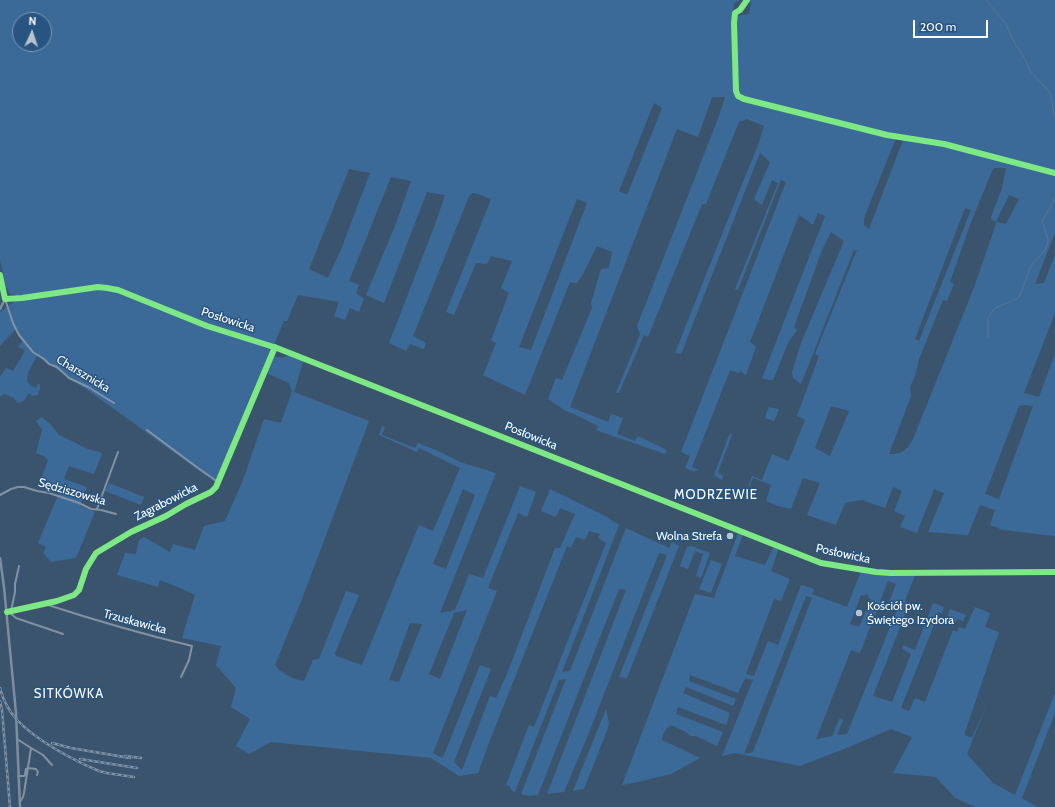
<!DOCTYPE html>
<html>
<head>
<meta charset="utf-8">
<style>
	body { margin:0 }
	#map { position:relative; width:1055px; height:807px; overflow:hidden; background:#3b546d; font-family:Cabin,sans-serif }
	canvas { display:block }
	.north { position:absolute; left:12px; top:12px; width:40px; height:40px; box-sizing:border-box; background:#275481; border:1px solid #7d98b3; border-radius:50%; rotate:3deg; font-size:11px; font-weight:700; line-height:16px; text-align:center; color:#fff }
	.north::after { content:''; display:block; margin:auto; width:14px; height:18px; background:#bac3cc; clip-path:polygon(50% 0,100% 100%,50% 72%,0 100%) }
	.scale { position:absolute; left:913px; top:20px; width:75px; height:18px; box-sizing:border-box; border:2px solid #fff; border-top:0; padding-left:5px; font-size:12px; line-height:14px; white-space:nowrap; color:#fff; -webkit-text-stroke:3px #275481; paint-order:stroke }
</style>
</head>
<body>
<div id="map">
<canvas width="1055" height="807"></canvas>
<div class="north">N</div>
<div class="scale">200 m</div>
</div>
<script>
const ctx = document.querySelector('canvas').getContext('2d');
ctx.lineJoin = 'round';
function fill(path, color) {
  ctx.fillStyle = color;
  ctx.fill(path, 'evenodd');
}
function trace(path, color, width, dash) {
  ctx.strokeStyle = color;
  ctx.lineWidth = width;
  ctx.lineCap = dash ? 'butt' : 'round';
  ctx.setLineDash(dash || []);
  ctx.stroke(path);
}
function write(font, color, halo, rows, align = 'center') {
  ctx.font = font + ' Cabin,sans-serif';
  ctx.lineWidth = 3;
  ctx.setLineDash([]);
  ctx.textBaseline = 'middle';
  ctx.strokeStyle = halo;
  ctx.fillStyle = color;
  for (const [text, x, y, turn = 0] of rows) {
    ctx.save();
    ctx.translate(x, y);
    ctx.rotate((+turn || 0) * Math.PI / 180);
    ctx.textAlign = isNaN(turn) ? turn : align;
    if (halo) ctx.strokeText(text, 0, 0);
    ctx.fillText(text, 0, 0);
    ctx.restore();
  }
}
fill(new Path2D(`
	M 0,0 L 740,0 L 734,3 L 733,14 L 737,16 L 749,14 L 751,3 L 749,0 L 1055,0 L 1055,233 L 1035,284 L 1044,283 L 1055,255 L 1055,313 L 1024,393 L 1039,397 L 1055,354 L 1055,536 L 1003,530 L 990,525 L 995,510 L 980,505 L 968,535 L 928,532 L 944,493 L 934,489 L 917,533 L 900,527 L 905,516 L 894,511 L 902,491 L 893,487 L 885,508 L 862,500 L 845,503 L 836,525 L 807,515 L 820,483 L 803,478 L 791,509 L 778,506 L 766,501 L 771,485 L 753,478 L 749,487 L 748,487 L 752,476 L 762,480 L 772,454 L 788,461 L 789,460 L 805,420 L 797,416 L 819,356 L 815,354 L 857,250 L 854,250 L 801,384 L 793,378 L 792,372 L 801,343 L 844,241 L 831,232 L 822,250 L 794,327 L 797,330 L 788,343 L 773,380 L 768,380 L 762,378 L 825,216 L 818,213 L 813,225 L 807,220 L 799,215 L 750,342 L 756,347 L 746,375 L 740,371 L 739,373 L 730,370 L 692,467 L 699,470 L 693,471 L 685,468 L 690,456 L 681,452 L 786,182 L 781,180 L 738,290 L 735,289 L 778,183 L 772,180 L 762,205 L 754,199 L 770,162 L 760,153 L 681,354 L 675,353 L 742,184 L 757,148 L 764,126 L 747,119 L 739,122 L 706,204 L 702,204 L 648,337 L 644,335 L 619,393 L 616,393 L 640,334 L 637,326 L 719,116 L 725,97 L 712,97 L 698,137 L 677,129 L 570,407 L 608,422 L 611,414 L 623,418 L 617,434 L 635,441 L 638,436 L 667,450 L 665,454 L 596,430 L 598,426 L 576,415 L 566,411 L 548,399 L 556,378 L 562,380 L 592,308 L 591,303 L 601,269 L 609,268 L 612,252 L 597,246 L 582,276 L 577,283 L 570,282 L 525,395 L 483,375 L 496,343 L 491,340 L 509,293 L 501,288 L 512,261 L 491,256 L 487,264 L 476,263 L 454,315 L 446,312 L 491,199 L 475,193 L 473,193 L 469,196 L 413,336 L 426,343 L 424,349 L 410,344 L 406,351 L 389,343 L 436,222 L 445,195 L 427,192 L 384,303 L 366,295 L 395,226 L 411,181 L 391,177 L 349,281 L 359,285 L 356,293 L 364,299 L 359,312 L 350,308 L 345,320 L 334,316 L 339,302 L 298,295 L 287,321 L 284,321 L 274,345 L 214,327 L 118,288 L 101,285 L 20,296 L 10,294 L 6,287 L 0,260 ZM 20,20 L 44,20 L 44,44 L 20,44 ZM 654,103 L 662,108 L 627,195 L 619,191 ZM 896,138 L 903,140 L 869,229 L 864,225 L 864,218 ZM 994,168 L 1006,168 L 1002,188 L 991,217 L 991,219 L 996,222 L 996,224 L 973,290 L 913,439 C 908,449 902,455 889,454 L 911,396 L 910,387 L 916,373 L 919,359 L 943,300 L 947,301 L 954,284 L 950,282 L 970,225 L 992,171 ZM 349,169 L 370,173 L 342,247 L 328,278 L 309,269 ZM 1009,195 L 1019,199 L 1006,224 L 996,222 ZM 577,199 L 587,203 L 531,350 L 519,347 ZM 965,208 L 971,210 L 919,341 L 915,339 ZM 1026,405 L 1033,406 L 999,499 L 985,494 L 1019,406 ZM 831,406 L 849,411 L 830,456 L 815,448 Z
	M 97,289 L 102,289 L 117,291 L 214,330 L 273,347 L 274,349 L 270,360 L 271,360 L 273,356 L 282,358 L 290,355 L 293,355 L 304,359 L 294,392 L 369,421 L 302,599 L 275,665 C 280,673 294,680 304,681 L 313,660 L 319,659 L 346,591 L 359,595 L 335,653 L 336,656 L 362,665 L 419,525 L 433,531 L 460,468 L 419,448 L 417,452 L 379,435 L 382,426 L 385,428 L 382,435 L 415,448 L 418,443 L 438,451 L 460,462 L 496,473 L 440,613 L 455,610 L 469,574 L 483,578 L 520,486 L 536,492 L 527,517 L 518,513 L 488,588 L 497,591 L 433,753 L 442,758 L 444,755 L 480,665 L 491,669 L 454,762 L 462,770 L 490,696 L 496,698 L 507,674 L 555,548 L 560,548 L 575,514 L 560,508 L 556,517 L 541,511 L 550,489 L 607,517 L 619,525 L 562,672 L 570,671 L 626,528 L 669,548 L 672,542 L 679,546 L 627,678 L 619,677 L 667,555 L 659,553 L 588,735 L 564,792 L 547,794 L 626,590 L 619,589 L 538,795 L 528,796 L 521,794 L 566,679 L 559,680 L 515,792 L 512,791 L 510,787 L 506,785 L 529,725 L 534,727 L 606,543 L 598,538 L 600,534 L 589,531 L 585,540 L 576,537 L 571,548 L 567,546 L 490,740 L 478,773 L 459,776 L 431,758 L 271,742 L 249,754 L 236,746 L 250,719 L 231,707 L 236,688 L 216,665 L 221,646 L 182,638 L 195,595 L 180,588 L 160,580 L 158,587 L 117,575 L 125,553 L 136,554 L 139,540 L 144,537 L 170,552 L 173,544 L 195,550 L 204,526 L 225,521 L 243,480 L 264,419 L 281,423 L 292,391 L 289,383 L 266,373 L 219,485 L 96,396 L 37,356 L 28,373 L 27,381 L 30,385 L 36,388 L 38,383 L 40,385 L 40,389 L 38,392 L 39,394 L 38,395 L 32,396 L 30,394 L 28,394 C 26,399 23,403 17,403 L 14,398 L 5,394 L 2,395 L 0,397 L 0,377 L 6,368 L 13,371 L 22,356 L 25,350 L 18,347 L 23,340 L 18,335 L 17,328 L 0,346 L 0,312 L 15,301 L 21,300 ZM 463,489 L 475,495 L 446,569 L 433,564 ZM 467,610 L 440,679 L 429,674 L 454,613 ZM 410,623 L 422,624 L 399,682 L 389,680 Z
	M 769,407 L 779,409 L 774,421 L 765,418 L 765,417 Z
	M 42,417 L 50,424 L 59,435 L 88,449 L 102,453 L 94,474 L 69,466 L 64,479 L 87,487 L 80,506 L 95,512 L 76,558 L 51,562 L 43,553 L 46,547 L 38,543 L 59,493 L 39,485 L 48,460 L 44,456 L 36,453 L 42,430 L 36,421 Z
	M 731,433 L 732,435 L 718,472 L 723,476 L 722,480 L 714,475 L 729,435 Z
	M 109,483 L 144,497 L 141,505 L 105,491 Z
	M 738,533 L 743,535 L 735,556 L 765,565 L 774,546 L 779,548 L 771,571 L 790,579 L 781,601 L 774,599 L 746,674 L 754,676 L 768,641 L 778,645 L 801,585 L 814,589 L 812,594 L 847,607 L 861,571 L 881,575 L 915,575 L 905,601 L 919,606 L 918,610 L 908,607 L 873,696 L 892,702 L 911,654 L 902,649 L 903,645 L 915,650 L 933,603 L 944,607 L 942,613 L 939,612 L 901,708 L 909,711 L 915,698 L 925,702 L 953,630 L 957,632 L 959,627 L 965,629 L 975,607 L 990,613 L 985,627 L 999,632 L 964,735 L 972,738 L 988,701 L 967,754 L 993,783 L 1015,795 L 1055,693 L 1055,713 L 1022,798 L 1037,807 L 976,807 L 955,798 L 936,777 L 893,773 L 912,737 L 891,729 L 844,749 L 800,766 L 735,753 L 722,756 L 753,680 L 745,678 L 738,693 L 690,675 L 689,681 L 736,699 L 733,706 L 686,687 L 683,693 L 730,713 L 726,725 L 678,707 L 676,714 L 723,732 L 717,746 L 696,736 L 691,736 L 684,731 L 671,725 C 665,729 663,733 662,740 L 700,758 L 671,774 L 633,783 L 622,785 L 695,594 L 714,598 ZM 888,581 L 896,584 L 889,602 L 899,605 L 847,734 L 837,735 L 843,720 L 840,718 L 832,736 L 816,739 L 851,650 L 860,653 ZM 866,594 L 868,595 L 868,598 L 871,599 L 859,627 L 850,624 L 861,595 L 864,596 ZM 806,596 L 812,598 L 753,752 L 744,754 Z
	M 691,546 L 710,553 L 701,578 L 696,576 L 703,554 L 695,551 L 688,569 L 680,566 L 687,547 Z
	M 711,560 L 722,564 L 711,593 L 699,589 Z
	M 950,609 L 966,615 L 963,621 L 957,619 L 954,626 L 945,623 Z
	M 606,709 L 609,723 L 608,728 L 584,789 L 573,791 Z`), '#3c6a98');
trace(new Path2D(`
	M 986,0 L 1006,24 L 1014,42 L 1025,59 L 1030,71 L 1047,89 L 1050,92 L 1055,118
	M 988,337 L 988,318 L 994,309 L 997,307 L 1017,299 L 1020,295 L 1031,266 L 1045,250 L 1048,243 L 1048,239 L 1042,221 L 1052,205 L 1055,197`), '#567695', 1);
trace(new Path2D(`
	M 5,299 L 13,323 L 19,335 L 33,352 L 44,359 L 49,364 L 57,367 L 69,378 L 88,387 L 114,403
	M 147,430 L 198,468 L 218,482
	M 0,495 L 11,489 L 18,487 L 24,487 L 37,491 L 49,493 L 79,503 L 91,509 L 101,510 L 116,514
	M 97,509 L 118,452
	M 45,604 C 94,620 142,634 192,646 L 189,660 L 181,677
	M 11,611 L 15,592 L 15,584 L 19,566
	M 7,612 L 57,601 L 74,595 L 79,590 L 86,569 L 96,553 L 131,532 L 166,516 L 186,504 L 211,492 L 216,487 L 275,348
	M 9,612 L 16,618 L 63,634
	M 17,739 L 31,748 L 43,755 L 52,765
	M 25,774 L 26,769 L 28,768 L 36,769 L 38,772 L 37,775
	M 18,776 L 24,776 L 27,774
	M 20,802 L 23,797 L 24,793 L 31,748`), '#8192a3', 2);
trace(new Path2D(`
	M 0,275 L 5,299 L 0,309
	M 5,299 L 22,298 L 98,287 L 107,288 L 118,290 L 207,326 L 277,348 L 821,563 L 876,572 L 891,573 L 1055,572
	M 0,558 L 4,587 L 16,713 L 20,807`), '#7c8e9f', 2.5);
const rail = new Path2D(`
	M 0,688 C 3,700 9,711 17,720 C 37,741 73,760 99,771 L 107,773 L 134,777
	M 0,701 L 2,710 L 10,807
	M 52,743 L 71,748 L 130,758
	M 125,756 L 141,758
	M 80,759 L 137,768`);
trace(rail, '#8292a3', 2.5);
trace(rail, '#275481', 1, [3]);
trace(new Path2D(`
	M 747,0 L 740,10 L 735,13 L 734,23 L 736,91 L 738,96 L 744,99 L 887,135 L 944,144 L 1055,173
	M 0,275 L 5,299 L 22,298 L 98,287 L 107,288 L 118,290 L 207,326 L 277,348 L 821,563 L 876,572 L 891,573 L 1055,572
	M 7,612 L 57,601 L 74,595 L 79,590 L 86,569 L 96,553 L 131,532 L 166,516 L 186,504 L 211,492 L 216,487 L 275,347`), '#7ce984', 6);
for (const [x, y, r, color] of [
	[730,536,4,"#bac3cc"],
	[859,613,4,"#bac3cc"]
]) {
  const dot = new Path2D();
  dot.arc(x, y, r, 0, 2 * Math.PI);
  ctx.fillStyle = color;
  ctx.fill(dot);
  trace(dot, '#275481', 1.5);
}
write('12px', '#fff', '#275481', [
	["Posłowicka",228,320,18],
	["Charsznicka",83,374,31],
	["Posłowicka",531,436,22],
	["Sędziszowska",72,492,16],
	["Zagrabowicka",166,502,-27],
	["Posłowicka",843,554,12],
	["Trzuskawicka",135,622,15]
]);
write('12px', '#fff', '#275481', [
	["Wolna Strefa",722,536],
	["Kościół pw.",867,606,"left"],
	["Świętego Izydora",867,620,"left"]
], 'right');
ctx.letterSpacing = '1px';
write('13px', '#fff', '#275481', [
	["MODRZEWIE",716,495],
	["SITKÓWKA",69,694]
]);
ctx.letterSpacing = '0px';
</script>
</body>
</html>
